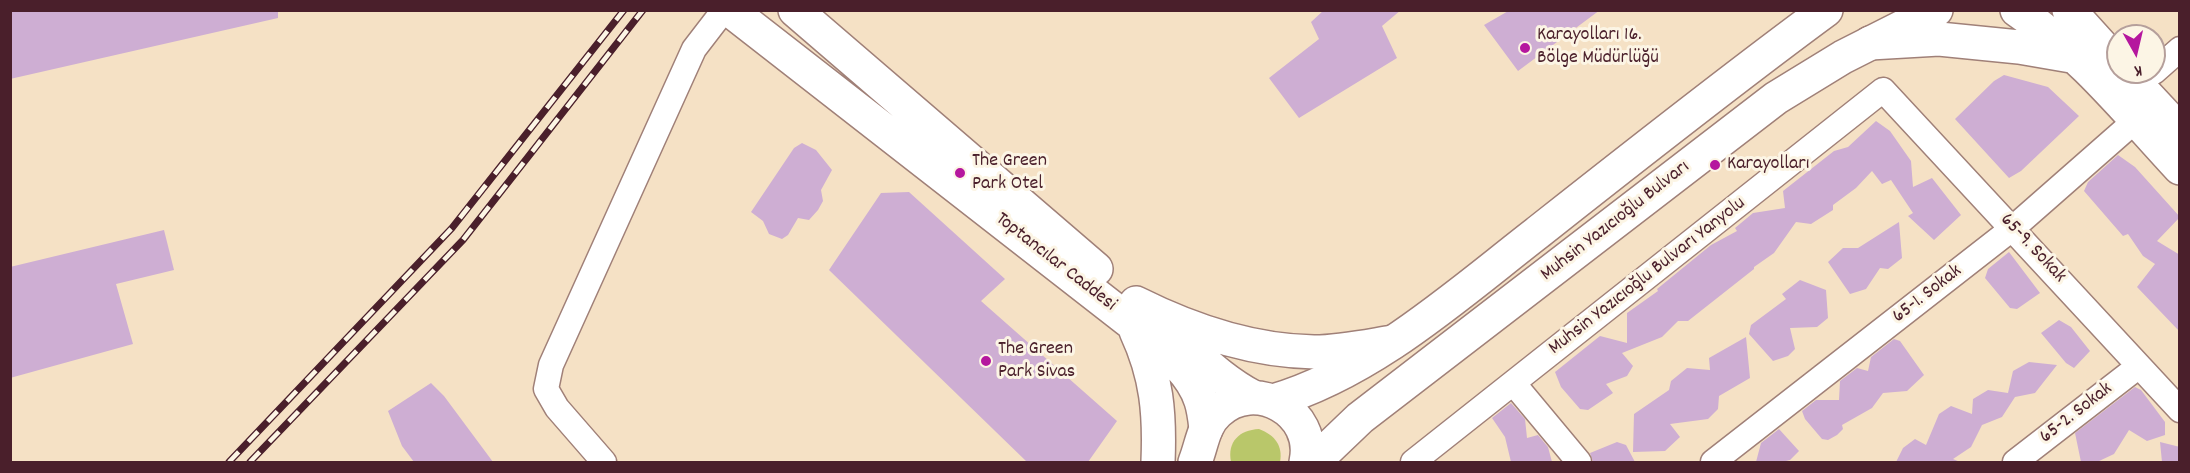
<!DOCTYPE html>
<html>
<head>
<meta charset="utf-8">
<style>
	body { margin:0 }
	#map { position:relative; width:2190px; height:473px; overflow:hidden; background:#f5e1c5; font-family:Dekko,sans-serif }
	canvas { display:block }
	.frame { position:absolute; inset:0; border:12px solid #4a1f2b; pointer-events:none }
	.north { position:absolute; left:2106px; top:24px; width:60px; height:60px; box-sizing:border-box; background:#fcf5e5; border:2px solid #b59f9b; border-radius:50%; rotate:172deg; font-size:16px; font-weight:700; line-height:24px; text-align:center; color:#4a1f2b }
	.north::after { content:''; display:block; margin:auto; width:21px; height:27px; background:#b5179e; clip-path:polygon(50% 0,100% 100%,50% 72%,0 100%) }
</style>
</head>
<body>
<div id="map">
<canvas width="2190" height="473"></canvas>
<div class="frame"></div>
<div class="north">K</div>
</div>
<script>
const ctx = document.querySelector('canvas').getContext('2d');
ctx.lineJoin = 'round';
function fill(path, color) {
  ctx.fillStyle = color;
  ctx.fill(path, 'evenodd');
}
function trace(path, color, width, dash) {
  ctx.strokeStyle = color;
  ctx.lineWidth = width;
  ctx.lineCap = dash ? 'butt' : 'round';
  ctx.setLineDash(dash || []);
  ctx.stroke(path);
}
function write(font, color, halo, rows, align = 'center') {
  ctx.font = font + ' Dekko,sans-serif';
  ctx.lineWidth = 6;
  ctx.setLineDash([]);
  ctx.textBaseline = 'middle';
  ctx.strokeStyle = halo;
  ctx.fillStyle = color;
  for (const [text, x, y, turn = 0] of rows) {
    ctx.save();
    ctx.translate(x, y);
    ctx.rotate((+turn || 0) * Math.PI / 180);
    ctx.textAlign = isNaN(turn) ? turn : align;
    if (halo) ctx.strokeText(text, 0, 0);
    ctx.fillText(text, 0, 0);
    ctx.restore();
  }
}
fill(new Path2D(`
	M 1259,429 C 1275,435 1283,446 1280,462 L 1231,462 C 1227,442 1239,430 1259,429 Z`), '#b9c76a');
fill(new Path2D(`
	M 10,10 L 278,10 L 278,18 L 10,79 Z
	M 1324,10 L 1401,10 L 1382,26 L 1397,58 L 1299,118 L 1269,78 L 1319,39 L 1311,22 Z
	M 1510,10 L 1600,10 L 1518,71 L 1484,25 Z
	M 2004,75 L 2048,87 L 2079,116 L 2021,171 L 2009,178 L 1955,119 L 1994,81 Z
	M 1876,121 L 1890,131 L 1911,161 L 1913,187 L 1932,178 L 1961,215 L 1934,240 L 1908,216 L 1913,213 L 1891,180 L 1882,184 L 1872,171 L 1856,188 L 1833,205 L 1833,210 L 1811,224 L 1796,222 L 1774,253 L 1754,267 L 1754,269 L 1688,321 L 1678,321 L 1662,337 L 1622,353 L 1633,366 L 1627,376 L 1606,384 L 1613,393 L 1588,410 L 1580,409 L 1561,387 L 1555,372 L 1600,336 L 1627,343 L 1627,313 L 1658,291 L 1657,289 L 1711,245 L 1737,231 L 1735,228 L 1753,213 L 1785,208 L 1783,191 L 1834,151 L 1848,147 Z
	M 802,143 L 816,150 L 832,170 L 821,190 L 823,201 L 818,210 L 809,220 L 798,218 L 788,235 L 782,239 L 769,234 L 763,221 L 751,212 L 794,148 Z
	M 2118,155 L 2135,167 L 2180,217 L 2157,241 L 2180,255 L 2180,332 L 2137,287 L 2155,264 L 2143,256 L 2128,234 L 2123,236 L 2084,191 L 2088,182 Z
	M 909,192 L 1005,279 L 981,301 L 1117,421 L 1088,462 L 1027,462 L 829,270 L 881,193 Z
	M 1899,222 L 1902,258 L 1888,269 L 1880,268 L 1866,289 L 1850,294 L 1828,262 L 1843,248 L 1858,248 Z
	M 164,230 L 174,270 L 116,284 L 133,344 L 10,378 L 10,267 Z
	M 2009,252 L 2040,293 L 2017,309 L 2010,308 L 1985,278 L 1988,269 Z
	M 1800,280 L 1826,290 L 1828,318 L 1817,327 L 1790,328 L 1795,349 L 1788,356 L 1773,361 L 1749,334 L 1751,325 L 1786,299 L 1782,294 Z
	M 2059,320 L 2071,327 L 2090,351 L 2074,368 L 2066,363 L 2041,333 Z
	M 1746,337 L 1750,378 L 1719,396 L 1718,409 L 1708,419 L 1670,424 L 1680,437 L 1665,451 L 1633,452 L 1634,414 L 1669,390 L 1671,381 L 1687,368 L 1710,370 L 1709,358 Z
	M 1894,339 L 1900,341 L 1924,375 L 1907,391 L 1883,393 L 1872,408 L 1842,425 L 1843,429 L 1837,435 L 1828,440 L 1822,439 L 1805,419 L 1802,411 L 1816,400 L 1839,400 L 1840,381 L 1857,368 L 1868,371 L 1871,357 Z
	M 2029,362 L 2057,365 L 2035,393 L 2015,397 L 2002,417 L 1982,425 L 1971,447 L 1953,459 L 1960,462 L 1896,462 L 1903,448 L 1915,439 L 1926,445 L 1939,414 L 1951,406 L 1972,414 L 1973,399 L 1988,390 L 2008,393 L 2013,371 Z
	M 431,383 L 444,396 L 493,462 L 414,462 L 402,446 L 388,411 Z
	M 2135,387 L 2141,390 L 2165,422 L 2165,435 L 2147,441 L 2129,430 L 2114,454 L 2097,462 L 2081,462 L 2075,433 Z
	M 1511,403 L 1525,419 L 1527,438 L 1538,435 L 1548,447 L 1552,462 L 1511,462 L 1505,437 L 1492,418 Z
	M 1779,429 L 1799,451 L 1790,460 L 1782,462 L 1756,462 L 1761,443 Z
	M 1617,442 L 1626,445 L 1635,462 L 1593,462 L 1590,453 Z
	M 2160,442 L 2180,447 L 2180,462 L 2162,462 Z`), '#ceaed3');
const street = new Path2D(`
	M 2154,72 L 2180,49
	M 1514,384 L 1579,462
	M 604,462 L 557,408 L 546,389 L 551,365 L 694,49 L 724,10
	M 1413,462 L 1883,90 L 2180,410
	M 1713,462 L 2013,228 L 2136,120
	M 2015,462 L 2139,366`);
const secondary = new Path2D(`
	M 730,10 L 1133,324 C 1157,345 1191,369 1201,401 C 1204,410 1205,420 1206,429
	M 795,10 L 1096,269
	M 2017,10 C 2081,53 2128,112 2180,168
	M 2069,10 L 2118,64
	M 1870,43 L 1939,39 L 2019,47 L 2077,57
	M 2125,72 L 2180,131
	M 1136,303 C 1190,330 1253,351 1314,352 C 1340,352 1368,346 1393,342
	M 1136,331 C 1157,376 1160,414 1158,462
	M 1172,334 C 1198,356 1222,381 1253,397`);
const primary = new Path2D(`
	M 1273,401 C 1372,372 1457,295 1537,233 C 1632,158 1728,82 1826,10
	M 1195,462 C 1202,445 1203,425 1218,412 C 1255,377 1317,412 1306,462
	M 1314,462 L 1360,418 L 1776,98 L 1843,57 L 1936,10`);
trace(street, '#a08078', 27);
trace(secondary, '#a08078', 36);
trace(primary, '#a08078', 36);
trace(street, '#fff', 24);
trace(secondary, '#fff', 33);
trace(primary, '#fff', 33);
const rail = new Path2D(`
	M 229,462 L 452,228 L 624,10
	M 250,462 L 463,240 L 643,10`);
trace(rail, '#4a1f2b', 7);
trace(rail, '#fcf5e5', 4.5, [14]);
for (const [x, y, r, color] of [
	[1525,48,6,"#b5179e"],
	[1715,165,6,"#b5179e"],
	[960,173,6,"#b5179e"],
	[986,361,6,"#b5179e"]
]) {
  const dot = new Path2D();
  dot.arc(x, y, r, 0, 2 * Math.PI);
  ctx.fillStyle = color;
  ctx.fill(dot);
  trace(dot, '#fcf5e5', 2);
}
write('20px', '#4a1f2b', '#fcf5e5', [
	["Karayolları 16.",1537,36],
	["Bölge Müdürlüğü",1537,59],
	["The Green",972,162],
	["Park Otel",972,185],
	["Karayolları",1727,165],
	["The Green",998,350],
	["Park Sivas",998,373]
], 'left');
write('20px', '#4a1f2b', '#fcf5e5', [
	["Muhsin Yazıcıoğlu Bulvarı",1616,222,-38],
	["65-9. Sokak",2032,249,47],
	["Toptancılar Caddesi",1055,263,38],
	["Muhsin Yazıcıoğlu Bulvarı Yanyolu",1648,277,-38],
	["65-1. Sokak",1928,295,-38],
	["65-2. Sokak",2077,414,-38]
]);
</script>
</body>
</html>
